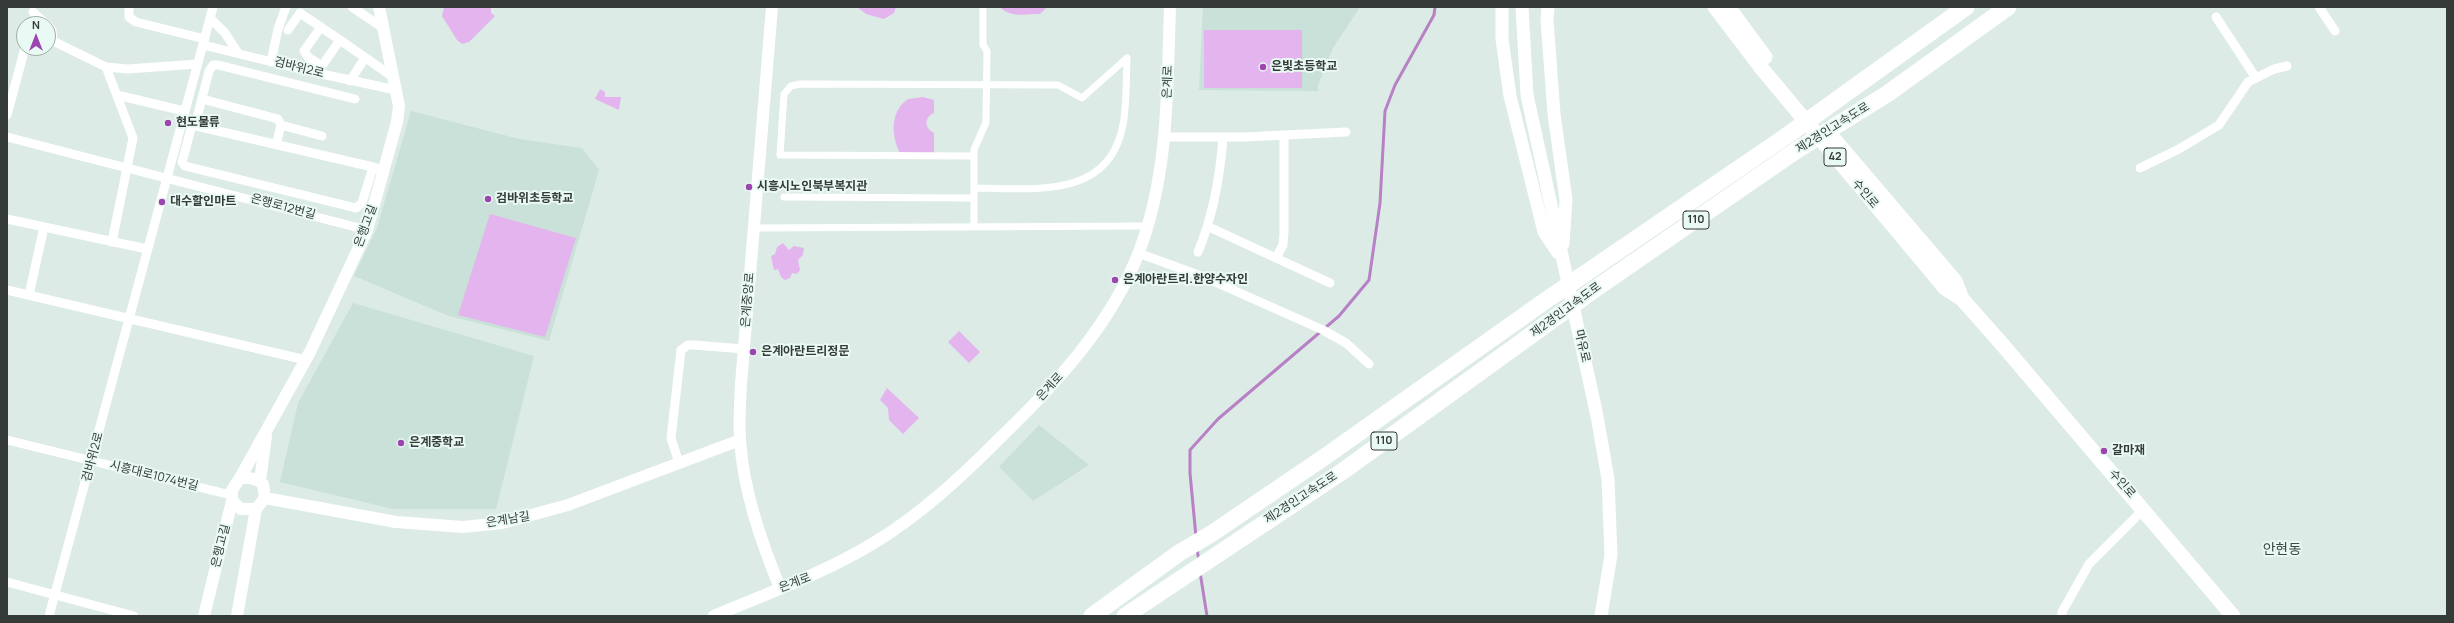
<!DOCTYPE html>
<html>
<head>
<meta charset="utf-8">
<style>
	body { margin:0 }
	#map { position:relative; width:2454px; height:623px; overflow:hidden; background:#dcebe6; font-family:Manrope,sans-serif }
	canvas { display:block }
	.frame { position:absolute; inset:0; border:8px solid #353b39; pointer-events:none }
	.north { position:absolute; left:16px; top:16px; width:40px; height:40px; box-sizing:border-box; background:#e9f9f3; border:1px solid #a1ada9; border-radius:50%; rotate:0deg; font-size:11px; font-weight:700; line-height:16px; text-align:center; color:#353b39 }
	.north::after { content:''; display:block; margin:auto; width:14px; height:18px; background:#9c44b0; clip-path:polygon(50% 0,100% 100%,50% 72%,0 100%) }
</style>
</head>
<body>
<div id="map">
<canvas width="2454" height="623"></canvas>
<div class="frame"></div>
<div class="north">N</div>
</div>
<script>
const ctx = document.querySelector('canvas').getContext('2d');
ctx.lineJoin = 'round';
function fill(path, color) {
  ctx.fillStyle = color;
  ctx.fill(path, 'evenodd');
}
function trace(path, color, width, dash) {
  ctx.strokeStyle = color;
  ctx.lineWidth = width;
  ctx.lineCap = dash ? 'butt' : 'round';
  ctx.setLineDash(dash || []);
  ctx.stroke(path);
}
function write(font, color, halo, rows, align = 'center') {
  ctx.font = font + ' Manrope,"Noto Sans KR",sans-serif';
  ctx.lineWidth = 4;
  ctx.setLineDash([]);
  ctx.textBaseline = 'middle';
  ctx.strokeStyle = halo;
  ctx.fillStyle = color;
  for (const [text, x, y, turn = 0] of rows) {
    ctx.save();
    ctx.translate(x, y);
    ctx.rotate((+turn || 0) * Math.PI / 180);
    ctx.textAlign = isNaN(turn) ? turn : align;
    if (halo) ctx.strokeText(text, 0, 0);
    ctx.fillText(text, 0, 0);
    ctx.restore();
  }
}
fill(new Path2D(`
	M 1203,7 L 1360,7 L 1333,48 L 1318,85 L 1318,91 L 1199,90 Z
	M 411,111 L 519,139 L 582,148 L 599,170 L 549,341 L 449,316 L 354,276 L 377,228 Z
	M 353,303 L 534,356 L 496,509 L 393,509 L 280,482 L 298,403 Z
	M 1039,425 L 1089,465 L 1033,501 L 999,467 Z`), '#c9e1d9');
fill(new Path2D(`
	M 444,7 L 491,7 L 491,13 L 495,16 L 469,42 L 462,44 L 457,40 L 442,16 Z
	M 857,7 L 896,7 L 894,13 L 884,19 L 866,14 Z
	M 1000,7 L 1047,7 L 1040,14 C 1027,14 1010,18 1000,7 Z
	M 1204,30 L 1302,30 L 1302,88 L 1204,88 Z
	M 600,89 L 605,92 L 605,97 L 621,97 L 619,110 L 595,99 Z
	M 923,97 L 934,100 L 934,113 C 924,117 924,128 934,133 L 934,153 L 900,153 C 891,136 890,111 908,99 Z
	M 490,214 L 576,238 L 545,337 L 458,315 Z
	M 783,243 L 789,250 L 794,246 L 804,248 L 803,255 L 798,260 L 800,270 L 797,274 L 792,273 L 790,278 L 785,280 L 781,277 L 778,269 L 774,270 L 771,256 L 775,254 L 777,247 Z
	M 959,331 L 980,352 L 969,363 L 948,342 Z
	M 887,388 L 919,418 L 903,434 L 889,420 L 888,408 L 880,400 Z`), '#e3b4ee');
trace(new Path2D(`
	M 1196,537 L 1190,473 L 1190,450 L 1218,419 L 1339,316 L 1369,280 L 1380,203 L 1385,111 L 1395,85 L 1434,15 L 1435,7
	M 1197,549 L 1199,561
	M 1200,572 L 1207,616`), '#b880c5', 3);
trace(new Path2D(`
	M 974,156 L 780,155 L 784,94 L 791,86 L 800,84 L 1058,85 L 1082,98 L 1127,58
	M 974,188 C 1031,188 1109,201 1123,125 C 1127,103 1126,80 1127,58
	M 784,197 L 974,198
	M 974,226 L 974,150 L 986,122 L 987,51 L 983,45 L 983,7
	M 754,228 L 1147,226`), '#fff', 7);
trace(new Path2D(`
	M 129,7 L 129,17 L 136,22 L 205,39
	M 352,7 L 383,28
	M 2319,7 L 2335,31
	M 33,12 L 46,24
	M 2216,17 L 2256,78
	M 210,18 L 225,33 L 238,53
	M 48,25 L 52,30 L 53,41 L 106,67 L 133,138 L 112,242
	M 321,27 L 304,51 L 308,57 L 322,66
	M 288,30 L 300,13 L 340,40 L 317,73
	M 340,40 L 393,77
	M 203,45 L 317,73 L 396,90
	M 271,62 L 278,29 L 286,7
	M 106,67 L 128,69 L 197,64
	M 350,81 L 365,58
	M 117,95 L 184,111
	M 202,99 L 278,119 L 281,125
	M 7,115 L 25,48
	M 195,126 L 209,71 L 213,65 L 218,65 L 355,99
	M 7,137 L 367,230
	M 1166,137 L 1245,137 L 1346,132
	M 276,145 L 281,125 L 322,136
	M 373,167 L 362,203 L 356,208 L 185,166 L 182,162 L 192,125 L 373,167 L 384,170
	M 2140,168 L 2179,149 L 2219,125 L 2248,82 L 2274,69 L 2287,66
	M 7,219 L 147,249
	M 1209,227 L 1330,283
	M 1198,252 C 1213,216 1220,177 1223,138
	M 1138,253 L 1204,277 L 1323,330 L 1346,343 L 1369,364
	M 1276,258 L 1283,245 L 1284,233 L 1284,135
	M 7,290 L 306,360
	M 29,295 L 44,227
	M 7,440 L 231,495
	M 679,463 L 671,438 L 681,350 L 688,345 L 694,345 L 744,349
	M 7,582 L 134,616
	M 49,616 L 213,7
	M 2062,616 L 2062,612 L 2089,564 L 2144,509`), '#fff', 9);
trace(new Path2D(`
	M 772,7 L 741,384 C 740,402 739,420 740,439 C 743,490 761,541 780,588
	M 240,478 L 310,352 L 367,230 L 397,122 L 399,106 L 379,7
	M 260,481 L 266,436
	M 265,498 L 396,522 L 463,527 L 502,523 L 568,505 L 740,440
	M 204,616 L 232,501 L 232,490 L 240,478 C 249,477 256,478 263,484 L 265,498 L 256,509 L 241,509 L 232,501
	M 237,616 L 256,509
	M 714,616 C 768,593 822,574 872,544 C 919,516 960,478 999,439 C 1055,385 1111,325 1139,252 C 1169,173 1167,90 1170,7`), '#fff', 12);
trace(new Path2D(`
	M 1502,7 L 1502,39 L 1510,96 L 1544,232 L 1558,253
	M 1522,7 L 1527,95 L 1597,416 L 1608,479 L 1611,555 L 1601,616
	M 1548,7 L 1547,20 L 1554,114 L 1566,200 L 1563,244`), '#fff', 13);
trace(new Path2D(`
	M 1715,7 L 1763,70 L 1945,288 L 1962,299 L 2001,343 L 2233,616
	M 1728,7 L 1765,57
	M 1828,132 L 1955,281 L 1962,299`), '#fff', 15);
trace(new Path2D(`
	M 1092,616 L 1179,553 L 1211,534 L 1326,456 L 1545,301 L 1785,137 L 1966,7
	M 1125,616 L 1343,471 L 1595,289 L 1797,150 L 1887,94 L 2008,7`), '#fff', 17);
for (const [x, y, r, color] of [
	[1263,67,4,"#9c44b0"],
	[168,123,4,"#9c44b0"],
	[749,187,4,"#9c44b0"],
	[488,199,4,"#9c44b0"],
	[162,202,4,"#9c44b0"],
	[1115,280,4,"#9c44b0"],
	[753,352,4,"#9c44b0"],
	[401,443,4,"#9c44b0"],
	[2104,451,4,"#9c44b0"]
]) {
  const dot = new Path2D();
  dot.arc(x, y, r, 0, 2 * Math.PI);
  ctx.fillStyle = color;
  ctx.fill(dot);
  trace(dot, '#e9f9f3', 1.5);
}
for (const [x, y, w] of [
	[1835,157,22],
	[1696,220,26],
	[1384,441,26]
]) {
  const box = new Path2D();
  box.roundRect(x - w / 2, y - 9, w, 18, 3);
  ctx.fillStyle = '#e9f9f3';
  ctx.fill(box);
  trace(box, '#353b39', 1);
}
write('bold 11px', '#353b39', null, [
	["42",1835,157],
	["110",1696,220],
	["110",1384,441]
]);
write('bold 12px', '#353b39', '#e9f9f3', [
	["은빛초등학교",1271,67],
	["현도물류",176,123],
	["시흥시노인북부복지관",757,187],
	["검바위초등학교",496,199],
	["대수할인마트",170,202],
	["은계아란트리.한양수자인",1123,280],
	["은계아란트리정문",761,352],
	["은계중학교",409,443],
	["갈마재",2112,451]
], 'left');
write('12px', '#353b39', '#e9f9f3', [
	["검바위2로",299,68,14],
	["은계로",1168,82,-88],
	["제2경인고속도로",1833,128,-32],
	["수인로",1865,194,50],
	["은행로12번길",283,207,15],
	["은행고길",366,226,-70],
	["은계중앙로",748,300,-85],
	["제2경인고속도로",1566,310,-36],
	["마유로",1582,346,77],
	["은계로",1050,387,-48],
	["검바위2로",93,457,-75],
	["시흥대로1074번길",154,476,14],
	["수인로",2122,484,49],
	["제2경인고속도로",1301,498,-33],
	["은계남길",508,520,-9],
	["은행고길",221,546,-76],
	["은계로",795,583,-21]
]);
write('14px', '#3b4844', '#e9f9f3', [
	["안현동",2282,550]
]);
</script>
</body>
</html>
